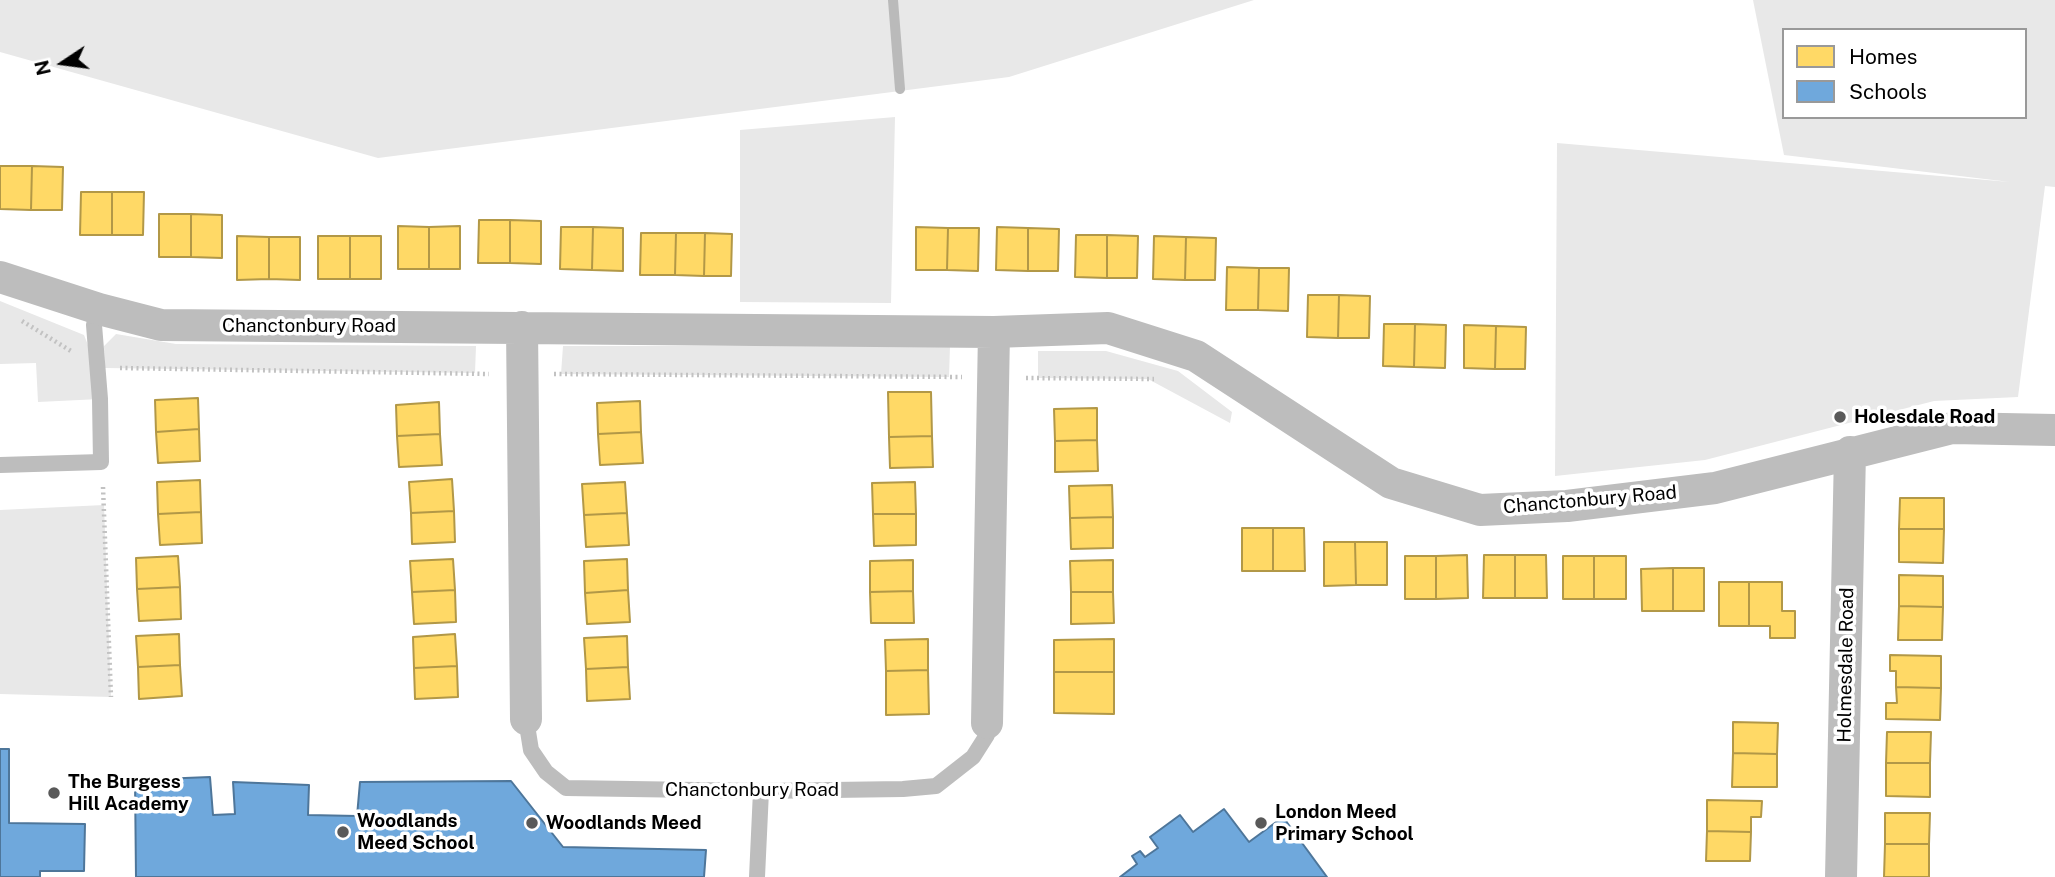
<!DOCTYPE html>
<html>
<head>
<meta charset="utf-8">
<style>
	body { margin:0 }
	#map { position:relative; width:2055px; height:877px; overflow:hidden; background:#fff; font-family:"Public Sans",sans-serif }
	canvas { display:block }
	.legend { position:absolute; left:1782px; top:28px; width:245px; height:91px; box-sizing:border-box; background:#fff; border:2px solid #999; margin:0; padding:9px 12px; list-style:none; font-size:21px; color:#000 }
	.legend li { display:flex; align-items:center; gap:14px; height:35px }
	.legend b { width:35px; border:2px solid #999 }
	.north { position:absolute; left:28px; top:28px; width:70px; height:70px; -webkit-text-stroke:5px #fff; paint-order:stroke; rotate:257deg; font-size:19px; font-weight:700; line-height:28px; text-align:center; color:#000 }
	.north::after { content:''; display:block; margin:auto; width:24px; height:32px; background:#000; clip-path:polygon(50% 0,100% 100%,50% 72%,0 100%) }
</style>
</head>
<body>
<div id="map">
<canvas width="2055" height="877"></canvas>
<ul class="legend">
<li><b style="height:19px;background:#ffd966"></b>Homes</li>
<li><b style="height:19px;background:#6fa8dc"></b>Schools</li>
</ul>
<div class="north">N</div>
</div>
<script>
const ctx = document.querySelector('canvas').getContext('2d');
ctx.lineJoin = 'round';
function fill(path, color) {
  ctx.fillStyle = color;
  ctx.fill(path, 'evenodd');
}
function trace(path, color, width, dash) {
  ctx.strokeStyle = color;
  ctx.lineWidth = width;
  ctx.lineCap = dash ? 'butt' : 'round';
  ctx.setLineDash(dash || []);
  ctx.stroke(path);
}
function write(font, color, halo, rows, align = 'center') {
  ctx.font = font + ' "Public Sans",sans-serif';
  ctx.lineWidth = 7;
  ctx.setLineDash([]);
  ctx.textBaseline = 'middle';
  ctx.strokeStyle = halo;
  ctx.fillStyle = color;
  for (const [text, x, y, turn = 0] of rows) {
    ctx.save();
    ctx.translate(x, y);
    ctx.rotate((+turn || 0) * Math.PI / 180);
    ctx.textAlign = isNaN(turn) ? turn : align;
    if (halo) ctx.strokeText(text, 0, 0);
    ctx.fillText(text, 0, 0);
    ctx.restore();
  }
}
fill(new Path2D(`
	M 0,0 L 1254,0 L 1009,77 L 378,158 L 0,52 Z
	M 1753,0 L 2055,0 L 2055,187 L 2045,186 L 2018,397 L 1934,401 L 1705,460 L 1555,476 L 1557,143 L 2010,182 L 1784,155 ZM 1784,30 L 2025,30 L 2025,117 L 1784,117 Z
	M 895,117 L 891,303 L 740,302 L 740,130 Z
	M 0,301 L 84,335 L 97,368 L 100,399 L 38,402 L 36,363 L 0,364 Z
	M 116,334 L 176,344 L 476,346 L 475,373 L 105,368 L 104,346 Z
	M 563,346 L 950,346 L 949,377 L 561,374 Z
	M 1038,351 L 1106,351 L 1178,371 L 1232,412 L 1230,423 L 1148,379 L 1038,378 Z
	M 104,505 L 111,697 L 0,694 L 0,510 Z`), '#e8e8e8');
const homes = new Path2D(`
	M 0,166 L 32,166 L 31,210 L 0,209 Z
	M 32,166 L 63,167 L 62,210 L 31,210 Z
	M 81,192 L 112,192 L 112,235 L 80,235 Z
	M 112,192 L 144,192 L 143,235 L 112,235 Z
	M 159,214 L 191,214 L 191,257 L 159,257 Z
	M 191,214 L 222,215 L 222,258 L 191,257 Z
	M 479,220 L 510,220 L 510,263 L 478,263 Z
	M 510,220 L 541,221 L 541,264 L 510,263 Z
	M 398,226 L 429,227 L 429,269 L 398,269 Z
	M 460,226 L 460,269 L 429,269 L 429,227 Z
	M 561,227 L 593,227 L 592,270 L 560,269 Z
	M 593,227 L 623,228 L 623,271 L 592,270 Z
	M 916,227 L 948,228 L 947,270 L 916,270 Z
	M 997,227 L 1028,228 L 1028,271 L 996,270 Z
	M 948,228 L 979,228 L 978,271 L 947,270 Z
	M 1028,228 L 1059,229 L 1058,271 L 1028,271 Z
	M 641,233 L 676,233 L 675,275 L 640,275 Z
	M 676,233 L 705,233 L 704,276 L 675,275 Z
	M 705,233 L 732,234 L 731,276 L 704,276 Z
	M 1076,235 L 1107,235 L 1107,278 L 1075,277 Z
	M 1107,235 L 1138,236 L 1137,278 L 1107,278 Z
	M 237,236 L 269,237 L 269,279 L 237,280 Z
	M 318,236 L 350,236 L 350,279 L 318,279 Z
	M 350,236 L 381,236 L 381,279 L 350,279 Z
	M 1154,236 L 1186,237 L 1185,280 L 1153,279 Z
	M 269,237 L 300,237 L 300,280 L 269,279 Z
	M 1186,237 L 1216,238 L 1215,280 L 1185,280 Z
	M 1227,267 L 1259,268 L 1258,310 L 1226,310 Z
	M 1259,268 L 1289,268 L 1288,311 L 1258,310 Z
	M 1308,295 L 1339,295 L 1338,338 L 1307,337 Z
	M 1339,295 L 1370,296 L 1369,338 L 1338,338 Z
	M 1384,324 L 1415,324 L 1414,367 L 1383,366 Z
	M 1415,324 L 1446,325 L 1445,368 L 1414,367 Z
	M 1464,325 L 1496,326 L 1495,369 L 1464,368 Z
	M 1496,326 L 1526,327 L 1525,369 L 1495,369 Z
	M 888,392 L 931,392 L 932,436 L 889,437 Z
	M 198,398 L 199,429 L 156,432 L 155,400 Z
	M 640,401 L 641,432 L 598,434 L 597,403 Z
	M 439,402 L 440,434 L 397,436 L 396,405 Z
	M 1097,408 L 1097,440 L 1055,441 L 1054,409 Z
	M 199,429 L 200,461 L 158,463 L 156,432 Z
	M 641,432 L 643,463 L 600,465 L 598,434 Z
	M 440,434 L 442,465 L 399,467 L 397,436 Z
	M 932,436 L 933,467 L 890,468 L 889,437 Z
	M 1097,440 L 1098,471 L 1055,472 L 1055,441 Z
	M 452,479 L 454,511 L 411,513 L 409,482 Z
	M 200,480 L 201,512 L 158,514 L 157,482 Z
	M 625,482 L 627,513 L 584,515 L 582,484 Z
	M 915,482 L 916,514 L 873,514 L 872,483 Z
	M 1112,485 L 1113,517 L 1070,518 L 1069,486 Z
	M 1900,498 L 1944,498 L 1944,529 L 1899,529 Z
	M 454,511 L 455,542 L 412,544 L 411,513 Z
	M 201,512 L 202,543 L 160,545 L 158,514 Z
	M 627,513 L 629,545 L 586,547 L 584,515 Z
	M 873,514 L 916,514 L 916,545 L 874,546 Z
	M 1113,517 L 1113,548 L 1071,549 L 1070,518 Z
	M 1242,528 L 1273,528 L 1273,571 L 1242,571 Z
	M 1273,528 L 1304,528 L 1305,571 L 1273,571 Z
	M 1899,529 L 1944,529 L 1943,563 L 1899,562 Z
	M 1324,542 L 1355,542 L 1356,585 L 1324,586 Z
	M 1355,542 L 1387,542 L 1387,585 L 1356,585 Z
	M 1467,555 L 1468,598 L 1436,599 L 1436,556 Z
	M 1484,555 L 1515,555 L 1515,598 L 1483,598 Z
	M 1515,555 L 1546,555 L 1547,598 L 1515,598 Z
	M 178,556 L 180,587 L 137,589 L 136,558 Z
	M 1405,556 L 1436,556 L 1436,599 L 1405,599 Z
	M 1563,556 L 1594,556 L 1594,599 L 1563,599 Z
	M 1594,556 L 1626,556 L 1626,599 L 1594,599 Z
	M 453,559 L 455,590 L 412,592 L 410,561 Z
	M 627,559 L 628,590 L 585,593 L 584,561 Z
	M 913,560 L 913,591 L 870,592 L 870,561 Z
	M 1113,560 L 1113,592 L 1071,592 L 1070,561 Z
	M 1673,568 L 1673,611 L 1642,611 L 1641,569 Z
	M 1673,568 L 1704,568 L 1704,611 L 1673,611 Z
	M 1899,575 L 1943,576 L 1943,607 L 1899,606 Z
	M 1719,582 L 1749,582 L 1749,626 L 1719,626 Z
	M 1749,582 L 1782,582 L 1782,611 L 1795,611 L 1795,638 L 1770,638 L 1770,626 L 1749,626 Z
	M 180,587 L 181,619 L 139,621 L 137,589 Z
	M 455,590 L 456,622 L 414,624 L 412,592 Z
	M 628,590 L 630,622 L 587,624 L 585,593 Z
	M 913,591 L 914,623 L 871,623 L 870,592 Z
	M 1071,592 L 1113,592 L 1114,623 L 1071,624 Z
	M 1899,606 L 1943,607 L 1942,640 L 1898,640 Z
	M 179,634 L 180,665 L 138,667 L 136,636 Z
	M 455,634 L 457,666 L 414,668 L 413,637 Z
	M 627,636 L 628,667 L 586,669 L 584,638 Z
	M 928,639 L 928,670 L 886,671 L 885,640 Z
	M 1114,639 L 1114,672 L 1054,672 L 1054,640 Z
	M 1890,655 L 1941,656 L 1941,688 L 1896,687 L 1896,671 L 1890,671 Z
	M 180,665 L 182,696 L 139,699 L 138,667 Z
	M 457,666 L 458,697 L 415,699 L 414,668 Z
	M 628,667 L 630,699 L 587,701 L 586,669 Z
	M 928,670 L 929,714 L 886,715 L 886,671 Z
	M 1054,672 L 1114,672 L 1114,714 L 1054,713 Z
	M 1896,687 L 1941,688 L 1940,720 L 1886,719 L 1886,703 L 1897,703 Z
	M 1733,722 L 1778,723 L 1777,754 L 1733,753 Z
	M 1887,732 L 1931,732 L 1930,763 L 1886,763 Z
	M 1733,753 L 1777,754 L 1777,787 L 1732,787 Z
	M 1886,763 L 1930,763 L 1930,797 L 1886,796 Z
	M 1707,800 L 1762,801 L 1761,817 L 1751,817 L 1751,832 L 1707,831 Z
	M 1885,813 L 1930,813 L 1929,844 L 1885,844 Z
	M 1707,831 L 1751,832 L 1750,861 L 1706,861 Z
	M 1885,844 L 1929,844 L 1929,877 L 1884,877 Z`);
fill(homes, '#ffd966');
trace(homes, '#b29847', 2);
const schools = new Path2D(`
	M 0,749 L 9,749 L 9,823 L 85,824 L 84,871 L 40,871 L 40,877 L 0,877 Z
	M 210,777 L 213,815 L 235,814 L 233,782 L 309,785 L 308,815 L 357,816 L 360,782 L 511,781 L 563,847 L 706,850 L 704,877 L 136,877 L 135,780 Z
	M 1224,809 L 1249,842 L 1283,817 L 1327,877 L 1120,877 L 1137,864 L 1132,856 L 1140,851 L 1145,857 L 1158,848 L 1150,837 L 1180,815 L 1193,832 Z`);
fill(schools, '#6fa8dc');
trace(schools, '#4e769a', 2);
trace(new Path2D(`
	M 893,0 L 900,89`), '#bababa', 10);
trace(new Path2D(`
	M 22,321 L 71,351
	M 120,368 L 489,374
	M 554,374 L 962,377
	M 1026,378 L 1154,379
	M 103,487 L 111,697`), '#c2c2c2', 4.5, [2, 3.5]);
trace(new Path2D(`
	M 0,465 L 101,462 L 100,399 L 94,325 L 99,309
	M 526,719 L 531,750 L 546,772 L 566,788 L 761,791 L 903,789 L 936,786 L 973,757 L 987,735 L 987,723
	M 757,877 L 761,791`), '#bdbdbd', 16);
trace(new Path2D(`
	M 0,277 L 99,309 L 161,325 L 994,332 L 1108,328 L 1196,356 L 1391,483 L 1480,510 L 1567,506 L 1715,488 L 1952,428 L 2055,430
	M 522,327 L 526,719
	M 987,723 L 994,332
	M 1841,877 L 1850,452`), '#bdbdbd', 32);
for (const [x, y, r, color] of [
	[1840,417,7,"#595959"],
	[54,793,7,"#595959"],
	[532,823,7,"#595959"],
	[1261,823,7,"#595959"],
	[343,832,7,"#595959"]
]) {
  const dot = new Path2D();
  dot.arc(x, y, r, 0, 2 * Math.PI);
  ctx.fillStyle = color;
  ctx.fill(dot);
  trace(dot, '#fff', 2.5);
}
write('19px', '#000', '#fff', [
	["Chanctonbury Road",309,326],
	["Chanctonbury Road",1590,500,-5],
	["Holmesdale Road",1846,665,-89],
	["Chanctonbury Road",752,790]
]);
write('bold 19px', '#000', '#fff', [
	["Holesdale Road",1854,417],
	["The Burgess",68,782],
	["Hill Academy",68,804],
	["London Meed",1275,812],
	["Primary School",1275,834],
	["Woodlands",357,821],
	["Meed School",357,843],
	["Woodlands Meed",546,823]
], 'left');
</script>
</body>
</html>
